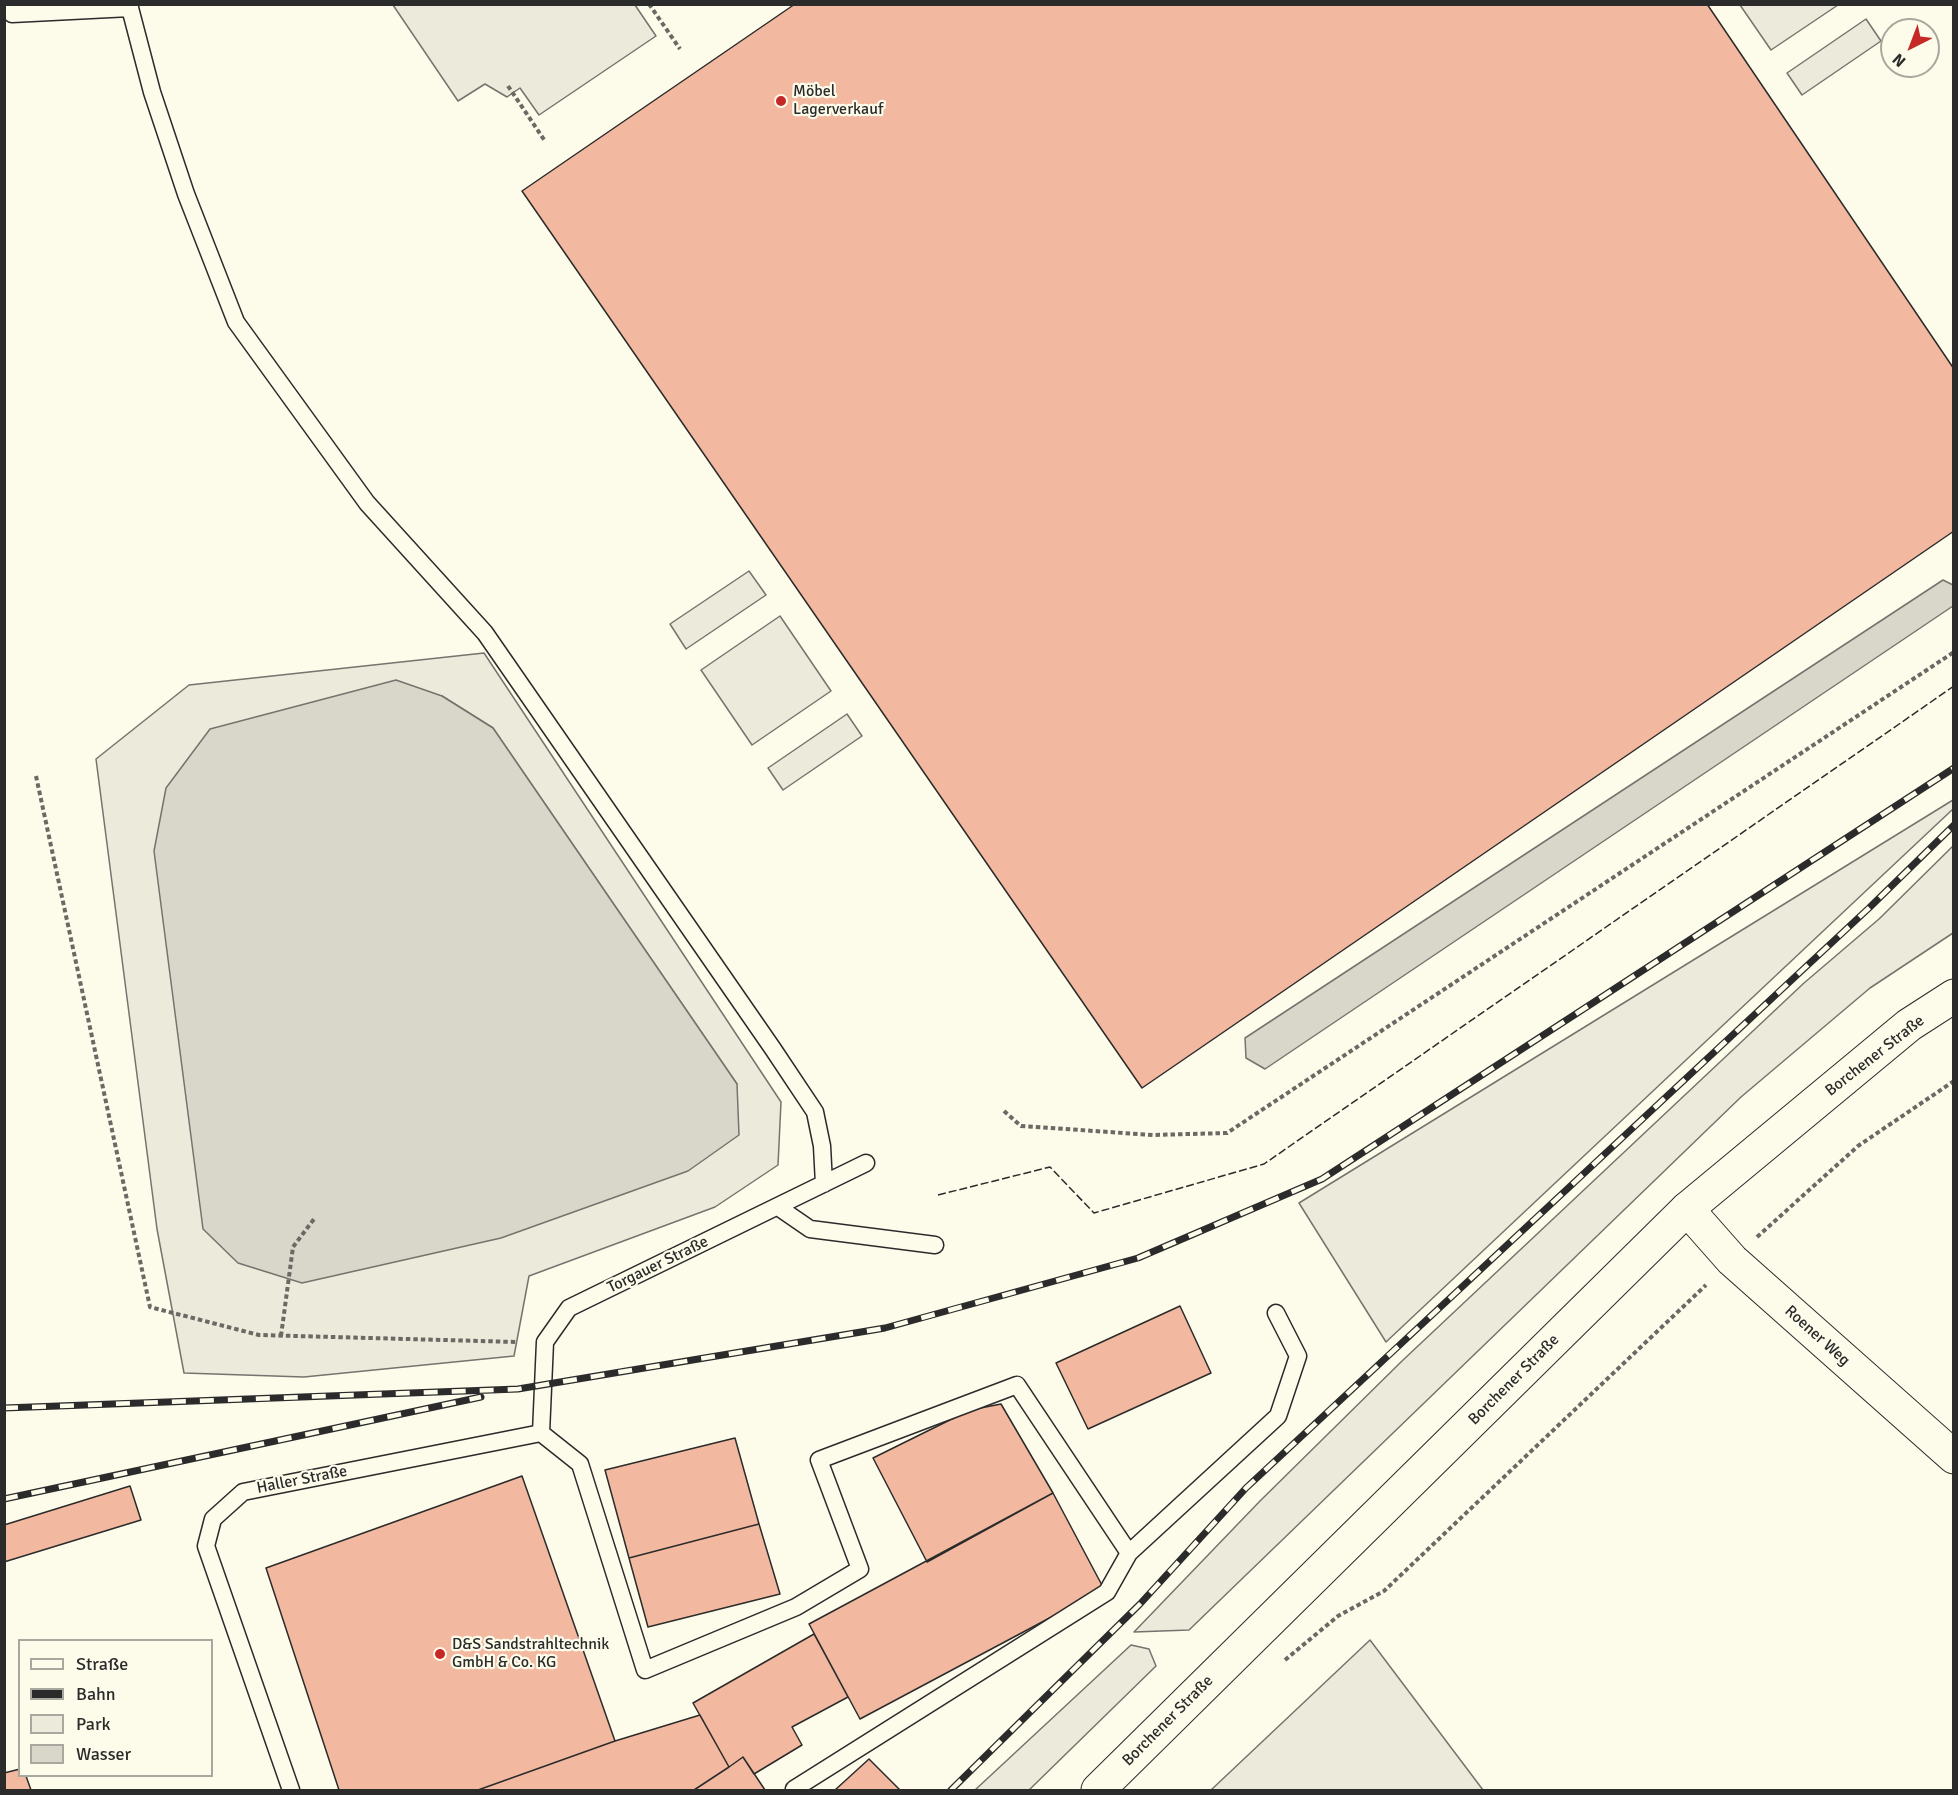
<!DOCTYPE html>
<html>
<head>
<meta charset="utf-8">
<style>
	body { margin:0 }
	#map { position:relative; width:1958px; height:1795px; overflow:hidden; background:#fdfbea; font-family:Signika,sans-serif }
	canvas { display:block }
	.frame { position:absolute; inset:0; border:6px solid #2b2b2b; pointer-events:none }
	.legend { position:absolute; left:18px; top:1639px; width:195px; height:138px; box-sizing:border-box; background:#fdfbea; border:2px solid #a9a89e; margin:0; padding:8px 10px; list-style:none; font-size:18px; color:#2b2b2b }
	.legend li { display:flex; align-items:center; gap:12px; height:30px }
	.legend b { width:30px; border:2px solid #a9a89e }
	.north { position:absolute; left:1880px; top:18px; width:60px; height:60px; box-sizing:border-box; background:#fdfbea; border:2px solid #a9a89e; border-radius:50%; rotate:222deg; font-size:16px; font-weight:700; line-height:24px; text-align:center; color:#2b2b2b }
	.north::after { content:''; display:block; margin:auto; width:21px; height:27px; background:#c62828; clip-path:polygon(50% 0,100% 100%,50% 72%,0 100%) }
</style>
</head>
<body>
<div id="map">
<canvas width="1958" height="1795"></canvas>
<div class="frame"></div>
<ul class="legend">
<li><b style="height:8px;background:#fdfbea"></b>Straße</li>
<li><b style="height:8px;background:#2b2b2b"></b>Bahn</li>
<li><b style="height:16px;background:#ecebdb"></b>Park</li>
<li><b style="height:16px;background:#d8d7c9"></b>Wasser</li>
</ul>
<div class="north">N</div>
</div>
<script>
const ctx = document.querySelector('canvas').getContext('2d');
ctx.lineJoin = 'round';
function fill(path, color) {
  ctx.fillStyle = color;
  ctx.fill(path, 'evenodd');
}
function trace(path, color, width, dash) {
  ctx.strokeStyle = color;
  ctx.lineWidth = width;
  ctx.lineCap = dash ? 'butt' : 'round';
  ctx.setLineDash(dash || []);
  ctx.stroke(path);
}
function write(font, color, halo, rows, align = 'center') {
  ctx.font = font + ' Signika,sans-serif';
  ctx.lineWidth = 4.5;
  ctx.setLineDash([]);
  ctx.textBaseline = 'middle';
  ctx.strokeStyle = halo;
  ctx.fillStyle = color;
  for (const [text, x, y, turn = 0] of rows) {
    ctx.save();
    ctx.translate(x, y);
    ctx.rotate((+turn || 0) * Math.PI / 180);
    ctx.textAlign = isNaN(turn) ? turn : align;
    if (halo) ctx.strokeText(text, 0, 0);
    ctx.fillText(text, 0, 0);
    ctx.restore();
  }
}
const green = new Path2D(`
	M 484,653 L 781,1102 L 778,1165 L 715,1207 L 529,1276 L 514,1356 L 304,1377 L 184,1373 L 157,1229 L 96,759 L 189,685 ZM 442,696 L 493,728 L 737,1084 Z
	M 1953,800 L 1953,809 L 1386,1342 L 1299,1203 Z
	M 1953,846 L 1953,933 L 1870,988 L 1741,1097 L 1189,1630 L 1134,1632 L 1260,1501 L 1402,1361 L 1804,983 L 1879,919 Z
	M 1370,1640 L 1483,1790 L 1211,1790 Z
	M 1131,1645 L 1149,1649 L 1156,1666 L 1029,1790 L 975,1790 Z`);
fill(green, '#ecebdb');
trace(green, '#74746e', 1.5);
const parking = new Path2D(`
	M 393,5 L 635,5 L 656,36 L 539,115 L 520,88 L 507,97 L 485,84 L 458,101 Z
	M 1740,5 L 1838,5 L 1771,50 Z
	M 1866,19 L 1881,41 L 1802,95 L 1787,73 Z
	M 749,571 L 766,595 L 686,649 L 670,624 Z
	M 780,616 L 831,691 L 752,745 L 701,670 Z
	M 847,714 L 862,736 L 783,790 L 768,768 Z`);
fill(parking, '#eceadb');
trace(parking, '#74746e', 1.5);
const water = new Path2D(`
	M 1943,580 L 1953,585 L 1953,606 L 1265,1069 L 1246,1058 L 1245,1038 Z
	M 396,680 L 442,696 L 493,728 L 737,1084 L 739,1135 L 688,1171 L 501,1238 L 302,1283 L 238,1263 L 203,1229 L 154,851 L 166,788 L 210,729 Z`);
fill(water, '#d8d7c9');
trace(water, '#74746e', 1.5);
const building = new Path2D(`
	M 795,4 L 1707,4 L 1954,369 L 1954,531 L 1142,1088 L 522,191 Z
	M 1180,1306 L 1211,1373 L 1088,1429 L 1056,1363 Z
	M 1001,1404 L 1053,1493 L 927,1562 L 873,1458 L 970,1410 Z
	M 735,1438 L 759,1524 L 629,1558 L 605,1470 Z
	M 522,1476 L 615,1741 L 478,1790 L 339,1790 L 266,1568 Z
	M 130,1486 L 141,1520 L 4,1562 L 4,1525 Z
	M 1053,1493 L 1104,1589 L 860,1719 L 809,1624 Z
	M 759,1524 L 780,1594 L 648,1627 L 629,1558 Z
	M 814,1634 L 848,1697 L 792,1727 L 802,1745 L 754,1774 L 743,1757 L 729,1767 L 693,1703 Z
	M 700,1715 L 729,1767 L 694,1790 L 478,1790 L 615,1741 Z
	M 743,1757 L 765,1790 L 694,1790 L 729,1767 Z
	M 869,1759 L 900,1790 L 835,1790 Z
	M 20,1769 L 20,1776 L 26,1776 L 31,1790 L 4,1790 L 4,1773 Z`);
fill(building, '#f2b8a0');
trace(building, '#2b2b2b', 1.5);
const lane = new Path2D(`
	M 11,4 L 12,14 L 130,8 L 130,4
	M 130,8 L 152,92 L 186,194 L 236,322 L 367,503 L 485,633 L 773,1049 L 815,1112 L 822,1146 L 824,1184
	M 778,1207 L 810,1229 L 935,1245
	M 541,1433 L 580,1464 L 645,1670 L 796,1607 L 860,1569 L 819,1460 L 1017,1385 L 1129,1553 L 1278,1416 L 1298,1356 L 1276,1313
	M 541,1433 L 545,1342 L 569,1308 L 866,1163
	M 794,1789 L 1107,1592 L 1129,1553
	M 291,1790 L 206,1546 L 213,1519 L 243,1492 L 541,1433`);
const street = new Path2D(`
	M 1687,1209 L 1732,1260 L 1954,1457`);
const secondary = new Path2D(`
	M 1098,1790 L 1687,1209 L 1909,1025 L 1954,996`);
trace(lane, '#2b2b2b', 19);
trace(street, '#2b2b2b', 35);
trace(secondary, '#2b2b2b', 35);
trace(new Path2D(`
	M 649,4 L 680,49
	M 508,86 L 545,141
	M 36,776 L 150,1307 L 259,1335 L 517,1342
	M 1004,1111 L 1021,1126 L 1153,1135 L 1227,1133 L 1954,652
	M 1757,1237 L 1858,1146 L 1954,1081
	M 281,1336 L 293,1247 L 314,1219
	M 1285,1660 L 1338,1616 L 1384,1591 L 1706,1285`), '#6a6964', 4, [4.5, 3]);
trace(lane, '#fdfbea', 16);
trace(street, '#fdfbea', 33);
trace(secondary, '#fdfbea', 33);
const rail = new Path2D(`
	M 4,1408 L 518,1389 L 885,1328 L 1138,1258 L 1322,1179 L 1954,768
	M 4,1499 L 481,1397
	M 951,1790 L 1140,1604 L 1246,1488 L 1869,908 L 1954,825`);
trace(rail, '#2b2b2b', 7);
trace(rail, '#fdfbea', 4.5, [14]);
trace(new Path2D(`
	M 938,1195 L 1050,1167 L 1094,1213 L 1264,1164 L 1954,686`), '#2b2b2b', 1.5, [8, 3]);
for (const [x, y, r, color] of [
	[781,101,6,"#c62828"],
	[440,1654,6,"#c62828"]
]) {
  const dot = new Path2D();
  dot.arc(x, y, r, 0, 2 * Math.PI);
  ctx.fillStyle = color;
  ctx.fill(dot);
  trace(dot, '#fdfbea', 2);
}
write('16px', '#2b2b2b', '#fdfbea', [
	["Möbel",793,92],
	["Lagerverkauf",793,110],
	["D&S Sandstrahltechnik",452,1645],
	["GmbH & Co. KG",452,1663]
], 'left');
write('16px', '#2b2b2b', '#fdfbea', [
	["Borchener Straße",1875,1056,-38],
	["Torgauer Straße",658,1265,-26],
	["Roener Weg",1817,1336,42],
	["Borchener Straße",1514,1380,-45],
	["Haller Straße",302,1480,-11],
	["Borchener Straße",1168,1721,-45]
]);
</script>
</body>
</html>
